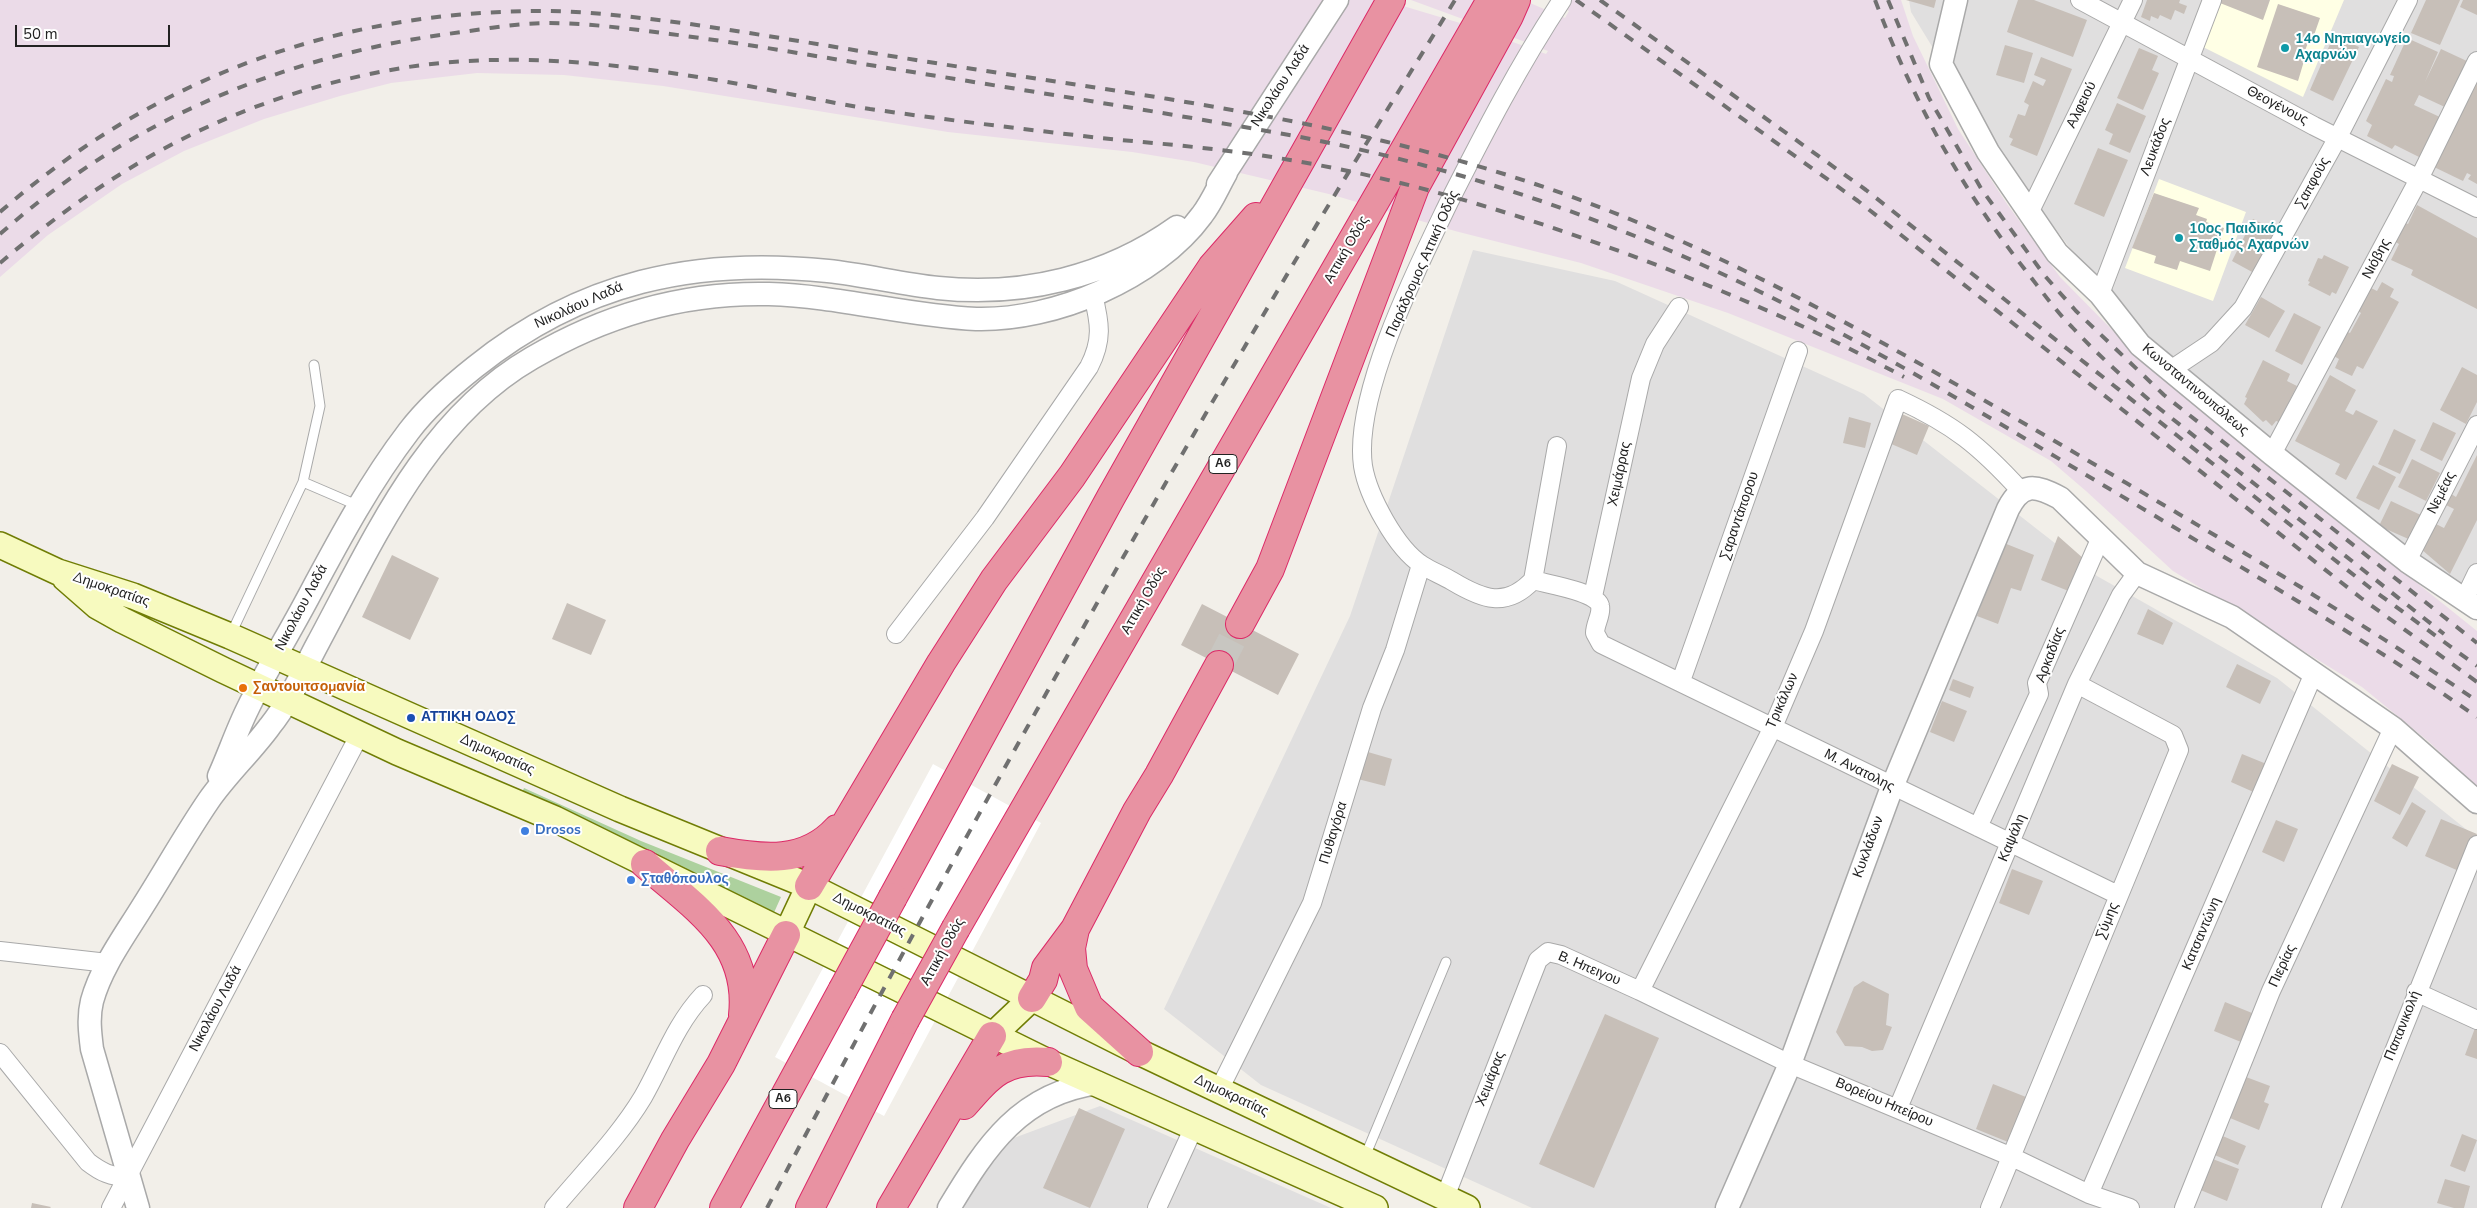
<!DOCTYPE html>
<html>
<head>
<meta charset="utf-8">
<style>
	body { margin:0 }
	#map { position:relative; width:2477px; height:1208px; overflow:hidden; background:#f2efe9; font-family:"Nunito Sans",sans-serif }
	canvas { display:block }
	.scale { position:absolute; left:15px; top:25px; width:155px; height:22px; box-sizing:border-box; border:2px solid #222; border-top:0; padding-left:6px; font-size:15px; line-height:18px; white-space:nowrap; color:#222; -webkit-text-stroke:4px #fff; paint-order:stroke }
</style>
</head>
<body>
<div id="map">
<canvas width="2477" height="1208"></canvas>
<div class="scale">50 m</div>
</div>
<script>
const ctx = document.querySelector('canvas').getContext('2d');
ctx.lineJoin = 'round';
function fill(path, color) {
  ctx.fillStyle = color;
  ctx.fill(path, 'evenodd');
}
function trace(path, color, width, dash) {
  ctx.strokeStyle = color;
  ctx.lineWidth = width;
  ctx.lineCap = dash ? 'butt' : 'round';
  ctx.setLineDash(dash || []);
  ctx.stroke(path);
}
function write(font, color, halo, rows, align = 'center') {
  ctx.font = font + ' "Nunito Sans",sans-serif';
  ctx.lineWidth = 4;
  ctx.setLineDash([]);
  ctx.textBaseline = 'middle';
  ctx.strokeStyle = halo;
  ctx.fillStyle = color;
  for (const [text, x, y, turn = 0] of rows) {
    ctx.save();
    ctx.translate(x, y);
    ctx.rotate((+turn || 0) * Math.PI / 180);
    ctx.textAlign = isNaN(turn) ? turn : align;
    if (halo) ctx.strokeText(text, 0, 0);
    ctx.fillText(text, 0, 0);
    ctx.restore();
  }
}
fill(new Path2D(`
	M 1909,0 L 2477,0 L 2477,608 L 2172,369 L 2069,247 L 1986,135 L 1911,12 Z
	M 1473,250 L 1615,281 L 1864,394 L 2097,576 L 2277,678 L 2477,838 L 2477,1208 L 1532,1208 L 1261,1085 L 1164,1009 L 1350,616 Z
	M 1100,1106 L 1331,1208 L 960,1208 L 995,1145 Z`), '#e0dfdf');
fill(new Path2D(`
	M 0,0 L 1383,0 L 1460,23 L 1546,54 L 1548,51 L 1520,40 L 1411,0 L 1523,0 L 1565,18 L 1569,11 L 1552,0 L 1901,0 L 1913,36 L 1958,129 L 2007,204 L 2060,277 L 2126,344 L 2200,409 L 2477,631 L 2477,787 L 2428,741 L 2362,687 L 2173,571 L 2086,491 L 2051,461 L 1943,399 L 1728,313 L 1581,263 L 1455,231 L 1333,195 L 1194,162 L 1132,152 L 948,132 L 663,86 L 564,75 L 477,73 L 391,83 L 340,96 L 264,119 L 184,151 L 122,184 L 48,235 L 0,277 Z`), '#ebdbe8');
fill(new Path2D(`
	M 2221,0 L 2344,0 L 2303,97 L 2203,47 Z
	M 2159,179 L 2246,212 L 2213,301 L 2125,268 Z`), '#ffffe5');
fill(new Path2D(`
	M 524,788 L 641,841 L 781,897 L 772,917 L 520,797 Z`), '#add19e');
fill(new Path2D(`
	M 933,764 L 1041,823 L 884,1116 L 775,1057 Z`), '#fff');
fill(new Path2D(`
	M 1906,0 L 1936,0 L 1934,8 Z
	M 2018,0 L 2034,0 L 2087,20 L 2073,57 L 2007,32 Z
	M 2147,0 L 2180,0 L 2179,3 L 2187,6 L 2184,14 L 2175,10 L 2171,20 L 2160,15 L 2158,19 L 2151,16 L 2150,21 L 2141,17 Z
	M 2221,0 L 2270,0 L 2263,20 L 2220,3 Z
	M 2426,0 L 2460,0 L 2440,45 L 2411,33 Z
	M 2463,0 L 2477,0 L 2477,15 L 2460,7 Z
	M 2278,4 L 2320,18 L 2313,38 L 2309,40 L 2303,56 L 2304,61 L 2298,81 L 2257,67 Z
	M 2334,35 L 2359,47 L 2333,101 L 2310,90 Z
	M 2407,38 L 2438,52 L 2425,82 L 2441,49 L 2469,62 L 2447,108 L 2419,95 L 2414,105 L 2442,118 L 2423,159 L 2395,145 L 2392,149 L 2367,136 L 2372,125 L 2366,121 L 2386,79 L 2392,82 L 2394,76 L 2390,75 Z
	M 2005,45 L 2033,53 L 2024,83 L 1996,75 Z
	M 2139,48 L 2158,56 L 2152,70 L 2159,73 L 2143,110 L 2117,98 Z
	M 2041,57 L 2072,69 L 2037,156 L 2010,145 L 2013,139 L 2009,137 L 2018,114 L 2025,116 L 2029,105 L 2024,102 L 2033,81 L 2043,86 L 2046,80 L 2034,75 Z
	M 2477,78 L 2477,184 L 2468,179 L 2471,175 L 2467,173 L 2463,181 L 2434,167 Z
	M 2117,103 L 2146,116 L 2130,153 L 2109,144 L 2113,134 L 2105,130 Z
	M 2098,148 L 2128,160 L 2104,217 L 2074,204 Z
	M 2154,193 L 2199,208 L 2196,215 L 2207,219 L 2206,222 L 2224,228 L 2210,271 L 2180,261 L 2177,270 L 2154,263 L 2156,256 L 2132,248 Z
	M 2417,205 L 2477,238 L 2477,309 L 2411,275 L 2413,270 L 2391,260 L 2399,244 L 2394,241 L 2403,222 L 2408,224 Z
	M 2253,219 L 2275,230 L 2254,273 L 2232,261 Z
	M 2324,255 L 2349,267 L 2336,294 L 2332,292 L 2330,296 L 2308,285 L 2310,282 L 2308,281 L 2318,258 L 2322,259 Z
	M 2382,282 L 2394,289 L 2390,297 L 2399,302 L 2363,369 L 2357,366 L 2352,376 L 2335,368 L 2339,359 L 2332,355 L 2345,331 L 2350,333 L 2361,313 L 2357,310 L 2369,287 L 2377,291 Z
	M 2261,297 L 2285,311 L 2269,338 L 2245,325 Z
	M 2294,313 L 2321,327 L 2302,365 L 2275,351 Z
	M 2263,360 L 2290,374 L 2287,381 L 2297,386 L 2279,422 L 2276,421 L 2272,426 L 2266,420 L 2263,422 L 2244,404 L 2247,398 L 2245,397 Z
	M 2462,367 L 2477,375 L 2477,402 L 2466,424 L 2440,410 Z
	M 2330,375 L 2356,390 L 2345,411 L 2353,415 L 2356,410 L 2378,421 L 2346,480 L 2335,474 L 2340,464 L 2295,441 Z
	M 1902,414 L 1929,426 L 1917,455 L 1889,443 Z
	M 1849,417 L 1871,423 L 1865,448 L 1843,443 Z
	M 2433,422 L 2456,433 L 2442,461 L 2420,450 Z
	M 2394,429 L 2416,440 L 2400,474 L 2378,464 Z
	M 2477,455 L 2477,520 L 2450,574 L 2421,549 L 2434,523 L 2444,528 L 2454,509 L 2442,503 L 2448,492 L 2456,497 Z
	M 2412,459 L 2440,473 L 2426,501 L 2398,487 Z
	M 2373,465 L 2396,477 L 2379,510 L 2356,498 Z
	M 2391,501 L 2425,517 L 2413,541 L 2379,526 Z
	M 2058,536 L 2084,559 L 2071,592 L 2041,580 Z
	M 2004,543 L 2034,555 L 2021,591 L 2011,588 L 1998,624 L 1977,616 Z
	M 392,555 L 439,578 L 410,640 L 362,617 Z
	M 567,603 L 606,620 L 591,655 L 552,639 Z
	M 1202,604 L 1299,654 L 1278,695 L 1181,645 Z
	M 2148,609 L 2173,623 L 2163,645 L 2137,634 Z
	M 2237,664 L 2271,681 L 2260,704 L 2226,687 Z
	M 1953,679 L 1974,687 L 1970,698 L 1949,690 Z
	M 1942,701 L 1967,711 L 1954,742 L 1930,732 Z
	M 1361,750 L 1392,759 L 1385,786 L 1354,778 Z
	M 2242,754 L 2269,765 L 2258,794 L 2231,782 Z
	M 2392,764 L 2419,777 L 2400,815 L 2374,801 Z
	M 2412,802 L 2426,811 L 2407,847 L 2392,838 Z
	M 2441,819 L 2477,834 L 2461,872 L 2425,856 Z
	M 2276,820 L 2298,829 L 2284,862 L 2262,852 Z
	M 2012,869 L 2043,881 L 2029,915 L 1999,903 Z
	M 1863,981 L 1889,994 L 1886,1025 L 1892,1027 L 1883,1050 L 1872,1051 L 1862,1047 L 1845,1046 L 1836,1032 L 1854,987 Z
	M 2225,1002 L 2252,1013 L 2241,1042 L 2214,1031 Z
	M 1605,1014 L 1659,1038 L 1594,1188 L 1539,1164 Z
	M 2475,1028 L 2477,1029 L 2477,1059 L 2465,1055 Z
	M 2246,1077 L 2270,1086 L 2264,1102 L 2269,1104 L 2259,1130 L 2230,1118 Z
	M 1993,1084 L 2026,1097 L 2008,1142 L 1976,1129 Z
	M 1079,1108 L 1125,1129 L 1090,1208 L 1043,1188 Z
	M 2218,1134 L 2246,1146 L 2238,1165 L 2210,1153 Z
	M 2462,1134 L 2477,1140 L 2465,1172 L 2450,1166 Z
	M 2210,1158 L 2239,1169 L 2227,1201 L 2198,1189 Z
	M 2445,1179 L 2470,1186 L 2464,1208 L 2454,1208 L 2437,1203 Z
	M 32,1203 L 51,1207 L 50,1208 L 31,1208 Z`), '#c7bfb8');
trace(new Path2D(`
	M 1219,665 L 1240,624`), '#c8c6c1', 28, [28, 14]);
const service = new Path2D(`
	M 303,482 L 359,506
	M 230,636 L 303,482 L 320,406 L 314,365
	M 1364,1159 L 1446,962`);
const minor = new Path2D(`
	M 1562,0 C 1519,65 1484,133 1449,202 C 1418,266 1353,395 1363,466 C 1368,496 1396,548 1422,565 C 1431,571 1442,575 1452,581 C 1482,599 1506,609 1533,580 C 1547,584 1598,592 1600,606 C 1602,614 1595,624 1595,633 L 1601,644 L 2118,895
	M 2080,0 L 2314,126 L 2477,208
	M 2030,211 L 2133,0
	M 2100,294 L 2212,0
	M 2172,369 L 2211,343 L 2243,308 L 2338,137 L 2408,0
	M 2272,454 L 2419,179 L 2477,61
	M 2407,561 L 2477,425
	M 1533,580 L 1557,446
	M 1593,596 L 1641,378 L 1655,344 L 1679,307
	M 2465,598 L 2477,573
	M 896,634 L 985,518 L 1089,367 C 1103,340 1100,323 1093,295
	M 1681,681 L 1798,351
	M 1978,827 L 2039,694 L 2037,683 L 2101,537
	M 0,951 L 108,963
	M 1640,991 L 1773,727 L 1814,631 L 1898,399 C 1954,425 1979,445 2021,491
	M 2416,992 L 2477,1020
	M 0,1053 L 88,1162 C 101,1172 111,1177 128,1177
	M 1219,1090 L 1312,903 L 1372,708 L 1395,650 L 1421,565
	M 1898,1108 L 2077,684 L 2121,595 L 2137,573
	M 2089,1194 L 2314,673
	M 1445,1197 L 1538,960 L 1548,952 L 1561,955 L 1640,991 L 1790,1064 L 2012,1157 L 2089,1194 L 2130,1208
	M 111,1208 L 360,734
	M 554,1208 C 584,1172 619,1137 643,1097 C 663,1062 675,1025 703,995
	M 1157,1208 L 1194,1127
	M 1990,1208 L 2179,750 L 2173,735 L 2077,684
	M 2184,1208 L 2271,991 L 2393,728
	M 2331,1208 L 2477,845`);
const tertiary = new Path2D(`
	M 1956,0 L 1941,64 L 1988,152 L 2057,253 L 2100,294 L 2140,345 L 2272,454 L 2407,561 L 2477,608
	M 1218,184 L 1337,0
	M 219,776 C 229,754 237,730 248,708 C 267,669 290,632 310,594 C 340,538 370,482 409,431 C 428,406 451,386 475,367 C 581,282 695,257 828,271 C 865,275 901,284 938,288 C 1023,297 1107,277 1177,227
	M 138,1208 L 92,1049 C 90,1033 88,1017 92,1001 C 101,968 123,938 141,909 C 164,873 185,835 209,800 C 227,774 251,752 270,726 C 290,701 303,671 318,643 C 374,539 426,419 532,358 C 605,315 684,292 769,294 C 839,296 907,316 976,319 C 1054,321 1155,279 1202,215 C 1212,202 1218,187 1226,173
	M 949,1208 C 986,1146 1021,1093 1098,1083
	M 1727,1208 L 1790,1064 L 1892,787 L 2008,509 C 2022,482 2035,485 2060,498 L 2137,573 L 2232,617 L 2393,728 L 2477,802`);
const secondary = new Path2D(`
	M 0,545 L 58,572 L 133,596 L 230,636 L 620,809 L 809,886 L 1139,1052 L 1467,1208
	M 65,578 L 97,606 L 122,620 L 223,670 L 397,752 L 555,819 L 1048,1062 L 1375,1208
	M 786,935 L 809,886
	M 992,1036 L 1032,998`);
const motorway = new Path2D(`
	M 1240,624 L 1270,569 L 1415,187 L 1509,16 L 1516,0
	M 720,851 C 763,859 805,864 837,829
	M 645,864 C 694,907 751,941 743,1015
	M 809,886 L 941,663 L 994,580 L 1072,476 L 1212,267 L 1256,217
	M 893,897 L 1111,497 L 1391,0
	M 956,928 L 1491,0
	M 1075,929 L 1071,948 L 1073,969 L 1089,1007 L 1139,1052
	M 1032,998 L 1043,980 L 1046,968 L 1075,929 L 1137,811 L 1159,775 L 1219,665
	M 964,1105 C 991,1074 1005,1058 1048,1062
	M 638,1208 L 675,1140 L 721,1064 L 786,935
	M 724,1208 L 842,991
	M 810,1208 L 905,1020
	M 891,1208 L 992,1036`);
trace(service, '#a9a9a9', 11);
trace(minor, '#a9a9a9', 20);
trace(tertiary, '#a9a9a9', 25);
trace(secondary, '#707d05', 28);
trace(motorway, '#dc2a67', 30);
trace(service, '#fff', 9);
trace(minor, '#fff', 18);
trace(tertiary, '#fff', 22);
trace(secondary, '#f7fabf', 25);
trace(motorway, '#e892a2', 28);
trace(new Path2D(`
	M 1576,0 L 1858,201 L 2361,598 L 2477,682
	M 1600,0 L 1866,190 L 2369,587 L 2477,666
	M 1875,0 C 1913,100 1960,187 2026,271 C 2041,290 2055,310 2072,327 C 2098,355 2126,380 2155,405 L 2444,634
	M 1888,0 L 1929,98 L 1982,190 L 2045,276 L 2076,311 L 2164,395 L 2477,643
	M 0,212 C 155,77 338,11 542,11 C 592,11 641,18 690,24 C 765,35 840,48 916,60 C 1123,93 1335,117 1535,184 C 1719,245 1886,344 2053,440 C 2196,524 2340,607 2477,701
	M 0,234 C 128,121 278,58 447,34 C 480,30 515,23 548,23 C 589,23 630,29 670,34 C 749,44 827,58 906,71 C 1036,92 1166,113 1295,136 C 1438,163 1575,207 1707,267 C 1843,328 1970,406 2098,482 C 2225,558 2355,632 2477,717
	M 0,263 C 123,159 242,95 402,68 C 507,51 617,63 722,81 C 772,90 821,101 870,109 C 947,120 1023,129 1100,138 C 1163,144 1227,149 1290,160 C 1416,181 1537,220 1657,265 C 1741,298 1825,334 1904,377
	M 767,1208 C 936,886 1113,569 1298,256 C 1349,170 1403,85 1455,0`), '#707070', 4, [10, 10]);
const motorwayBridge = new Path2D(`
	M 842,991 L 893,897
	M 905,1020 L 956,928`);
trace(motorwayBridge, '#dc2a67', 30, []);
trace(motorwayBridge, '#e892a2', 28);
for (const [x, y, r, color] of [
	[2285,48,5,"#0f9aa8"],
	[2179,238,5,"#0f9aa8"],
	[243,688,5,"#e8710a"],
	[411,718,5,"#1a4fb4"],
	[525,831,5,"#3f7fe0"],
	[631,880,5,"#3f7fe0"]
]) {
  const dot = new Path2D();
  dot.arc(x, y, r, 0, 2 * Math.PI);
  ctx.fillStyle = color;
  ctx.fill(dot);
  trace(dot, '#fff', 2);
}
for (const [x, y, w] of [
	[1223,464,28],
	[783,1099,28]
]) {
  const box = new Path2D();
  box.roundRect(x - w / 2, y - 9.5, w, 19, 4);
  ctx.fillStyle = '#fff';
  ctx.fill(box);
  trace(box, '#222', 1);
}
write('bold 12px', '#222', null, [
	["Α6",1223,464],
	["Α6",783,1099]
]);
write('bold 14px', '#0d838f', '#fff', [
	["14ο Νηπιαγωγείο",2295,40],
	["Αχαρνών",2295,56],
	["10ος Παιδικός",2189,230],
	["Σταθμός Αχαρνών",2189,246]
], 'left');
write('14px', '#222', '#fff', [
	["Νικολάου Λαδά",1281,86,-57],
	["Αλφειού",2082,105,-64],
	["Θεογένους",2277,106,28],
	["Λευκάδος",2156,147,-69],
	["Σαπφούς",2313,183,-61],
	["Αττική Οδός",1347,250,-60],
	["Νιόβης",2377,259,-62],
	["Παράδρομος Αττική Οδός",1423,264,-66],
	["Νικολάου Λαδά",579,306,-24],
	["Κωνσταντινουπόλεως",2195,390,40],
	["Χειμάρρας",1620,474,-78],
	["Νεμέας",2442,493,-63],
	["Σαραντάπορου",1740,516,-71],
	["Δημοκρατίας",111,590,19],
	["Αττική Οδός",1144,601,-60],
	["Νικολάου Λαδά",302,608,-62],
	["Αρκαδίας",2051,655,-69],
	["Τρικάλων",1783,701,-66],
	["Δημοκρατίας",497,755,24],
	["Μ. Ανατολης",1859,771,27],
	["Πυθαγόρα",1334,833,-73],
	["Καψάλη",2013,838,-67],
	["Κυκλάδων",1869,847,-70],
	["Δημοκρατίας",869,915,27],
	["Σύμης",2108,921,-68],
	["Κατσαντώνη",2202,934,-67],
	["Αττική Οδός",943,952,-61],
	["Πιερίας",2283,966,-65],
	["Β. Ηπειγου",1589,969,23],
	["Νικολάου Λαδά",216,1009,-62],
	["Παπανικολή",2403,1026,-68],
	["Χειμάρας",1491,1079,-69],
	["Δημοκρατίας",1231,1096,25],
	["Βορείου Ηπείρου",1884,1103,23]
]);
write('bold 14px', '#c56008', '#fff', [
	["Σαντουιτσομανία",253,688]
], 'left');
write('bold 14px', '#164399', '#fff', [
	["ΑΤΤΙΚΗ ΟΔΟΣ",421,718]
], 'left');
write('bold 14px', '#366cbe', '#fff', [
	["Drosos",535,831],
	["Σταθόπουλος",641,880]
], 'left');
</script>
</body>
</html>
